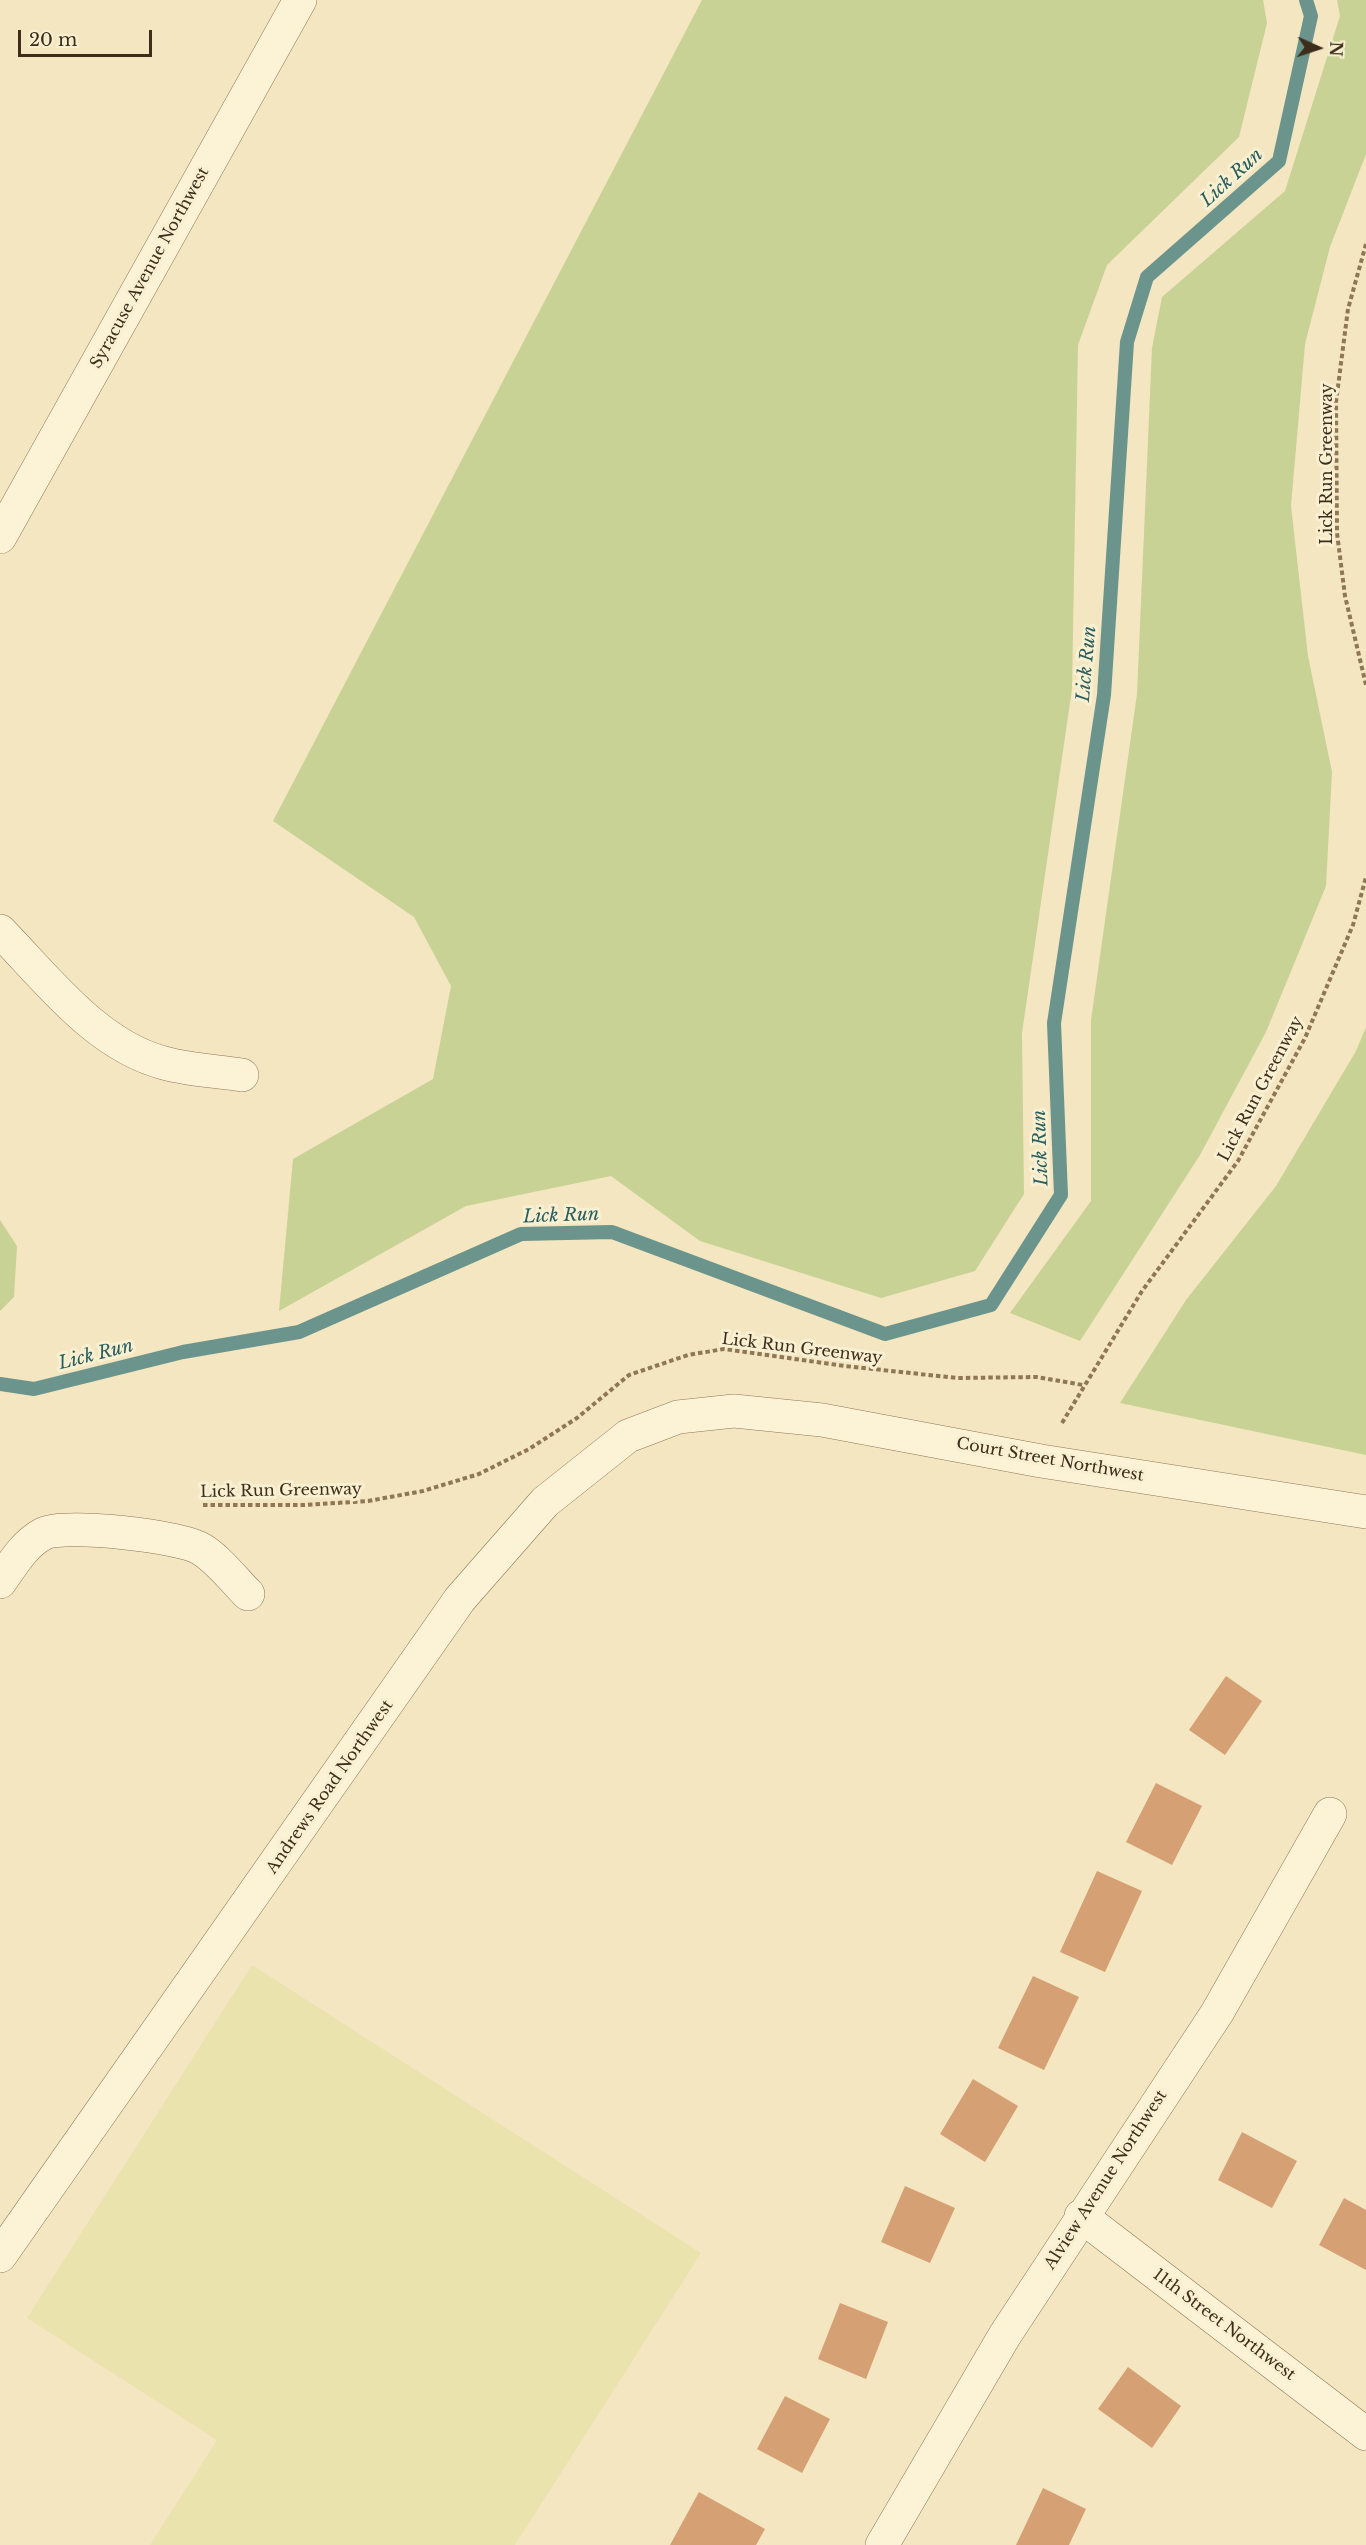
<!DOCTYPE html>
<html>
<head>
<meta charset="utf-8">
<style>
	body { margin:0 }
	#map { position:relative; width:1366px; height:2545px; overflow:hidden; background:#f3e6c1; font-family:"Libre Baskerville",serif }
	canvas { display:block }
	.north { position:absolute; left:1288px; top:18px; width:60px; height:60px; -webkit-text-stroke:4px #f9f0d2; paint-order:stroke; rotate:93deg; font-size:16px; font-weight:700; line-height:24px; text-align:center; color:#3d2e1c }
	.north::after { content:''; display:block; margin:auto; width:21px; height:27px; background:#3d2e1c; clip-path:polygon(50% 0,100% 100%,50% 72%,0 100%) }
	.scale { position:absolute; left:18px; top:30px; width:134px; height:27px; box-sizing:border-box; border:3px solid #3d2e1c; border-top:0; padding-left:8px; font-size:18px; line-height:21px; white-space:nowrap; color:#3d2e1c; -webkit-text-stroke:4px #f9f0d2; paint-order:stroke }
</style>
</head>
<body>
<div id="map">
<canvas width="1366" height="2545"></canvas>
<div class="north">N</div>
<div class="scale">20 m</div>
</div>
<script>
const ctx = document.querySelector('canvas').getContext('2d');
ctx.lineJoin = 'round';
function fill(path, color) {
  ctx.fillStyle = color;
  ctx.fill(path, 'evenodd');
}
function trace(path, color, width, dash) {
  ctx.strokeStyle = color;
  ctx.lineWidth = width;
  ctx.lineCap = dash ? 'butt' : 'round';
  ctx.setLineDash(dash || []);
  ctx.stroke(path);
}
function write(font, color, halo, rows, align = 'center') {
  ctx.font = font + ' "Libre Baskerville",serif';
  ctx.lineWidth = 6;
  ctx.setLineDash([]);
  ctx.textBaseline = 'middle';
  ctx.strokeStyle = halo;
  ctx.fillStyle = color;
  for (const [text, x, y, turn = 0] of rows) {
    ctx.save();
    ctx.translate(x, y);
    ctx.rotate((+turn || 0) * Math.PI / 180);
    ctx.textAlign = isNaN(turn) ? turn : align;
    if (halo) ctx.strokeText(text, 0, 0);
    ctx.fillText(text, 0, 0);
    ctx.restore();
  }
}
fill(new Path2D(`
	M 252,1965 L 701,2253 L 515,2545 L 150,2545 L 217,2440 L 27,2318 Z`), '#eae3ae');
fill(new Path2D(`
	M 702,0 L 1263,0 L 1267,23 L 1239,137 L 1107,265 L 1078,345 L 1072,689 L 1022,1033 L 1024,1194 L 975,1271 L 881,1298 L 700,1241 L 611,1176 L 466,1206 L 279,1311 L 293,1159 L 433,1079 L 451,986 L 414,917 L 273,821 Z
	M 1337,0 L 1366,0 L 1366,154 L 1330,247 L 1305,344 L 1291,506 L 1308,656 L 1332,772 L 1326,886 L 1266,1032 L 1200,1155 L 1080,1341 L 1010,1313 L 1091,1201 L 1091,1020 L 1137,694 L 1152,348 L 1162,297 L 1285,191 L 1340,16 Z
	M 1366,1027 L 1366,1455 L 1120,1403 L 1186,1300 L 1276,1186 L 1356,1051 Z
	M 0,1220 L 17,1246 L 14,1297 L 0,1311 Z`), '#c8d294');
trace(new Path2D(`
	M 0,1384 L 34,1389 L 183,1352 L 299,1332 L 521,1234 L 612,1232 L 885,1334 L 991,1305 L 1061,1195 L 1054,1023 L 1104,695 L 1127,342 L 1147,277 L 1279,161 L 1311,16 L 1306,0`), '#6a948c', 14);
fill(new Path2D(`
	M 1226,1676 L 1262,1701 L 1225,1755 L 1189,1730 Z
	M 1156,1783 L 1202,1806 L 1172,1865 L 1126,1842 Z
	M 1097,1871 L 1142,1891 L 1105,1972 L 1060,1952 Z
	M 1033,1976 L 1079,1997 L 1044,2070 L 998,2048 Z
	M 973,2079 L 1018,2106 L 985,2162 L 940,2134 Z
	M 1242,2132 L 1297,2161 L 1272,2208 L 1218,2180 Z
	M 905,2186 L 955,2208 L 930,2263 L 881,2242 Z
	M 1344,2198 L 1366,2210 L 1366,2270 L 1319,2245 Z
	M 840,2303 L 888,2322 L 866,2379 L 818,2359 Z
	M 1128,2367 L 1181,2406 L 1152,2448 L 1098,2409 Z
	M 785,2396 L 830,2419 L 802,2473 L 757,2449 Z
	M 1043,2488 L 1086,2509 L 1069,2545 L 1016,2545 Z
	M 699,2492 L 765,2529 L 756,2545 L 670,2545 Z`), '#d5a073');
const minor = new Path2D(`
	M 0,537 L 300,0
	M 0,931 C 47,979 96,1045 164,1063 C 189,1070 216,1071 242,1075
	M 0,1582 C 12,1565 24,1544 43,1534 C 64,1523 180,1536 201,1549 C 218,1559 234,1580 248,1594
	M 1081,2216 L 1366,2434
	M 0,2256 L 460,1599 L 545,1502 L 628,1436 L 678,1417 L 734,1411 L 822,1420 L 1041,1461 L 1366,1512
	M 882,2545 L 1005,2335 L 1217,2013 L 1330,1814`);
trace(minor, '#8f7756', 34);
trace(new Path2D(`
	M 1366,244 L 1348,309 L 1336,402 L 1337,533 L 1345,596 L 1366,685
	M 1062,1423 L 1142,1291 L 1238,1161 L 1305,1038 L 1353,925 L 1366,877
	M 203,1505 L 304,1505 L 368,1501 L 423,1491 L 479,1474 L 529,1449 L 577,1418 L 629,1375 L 688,1355 L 724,1349 L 845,1366 L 957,1378 L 1036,1377 L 1083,1385`), '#8f7756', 4, [4.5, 3]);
trace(minor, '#fcf3d6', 33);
write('16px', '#3d2e1c', '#f9f0d2', [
	["Syracuse Avenue Northwest",150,268,-61],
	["Lick Run Greenway",1327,464,-90],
	["Lick Run Greenway",1261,1089,-62],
	["Lick Run Greenway",802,1349,7],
	["Court Street Northwest",1050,1460,10],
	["Lick Run Greenway",281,1491,-1],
	["Andrews Road Northwest",330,1787,-55],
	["Alview Avenue Northwest",1106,2180,-57],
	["11th Street Northwest",1224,2325,37]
]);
write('italic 18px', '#2a5e5d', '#f9f0d2', [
	["Lick Run",1232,178,-42],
	["Lick Run",1087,664,-85],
	["Lick Run",1041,1148,-92],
	["Lick Run",561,1216,-2],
	["Lick Run",96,1355,-14]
]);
</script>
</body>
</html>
